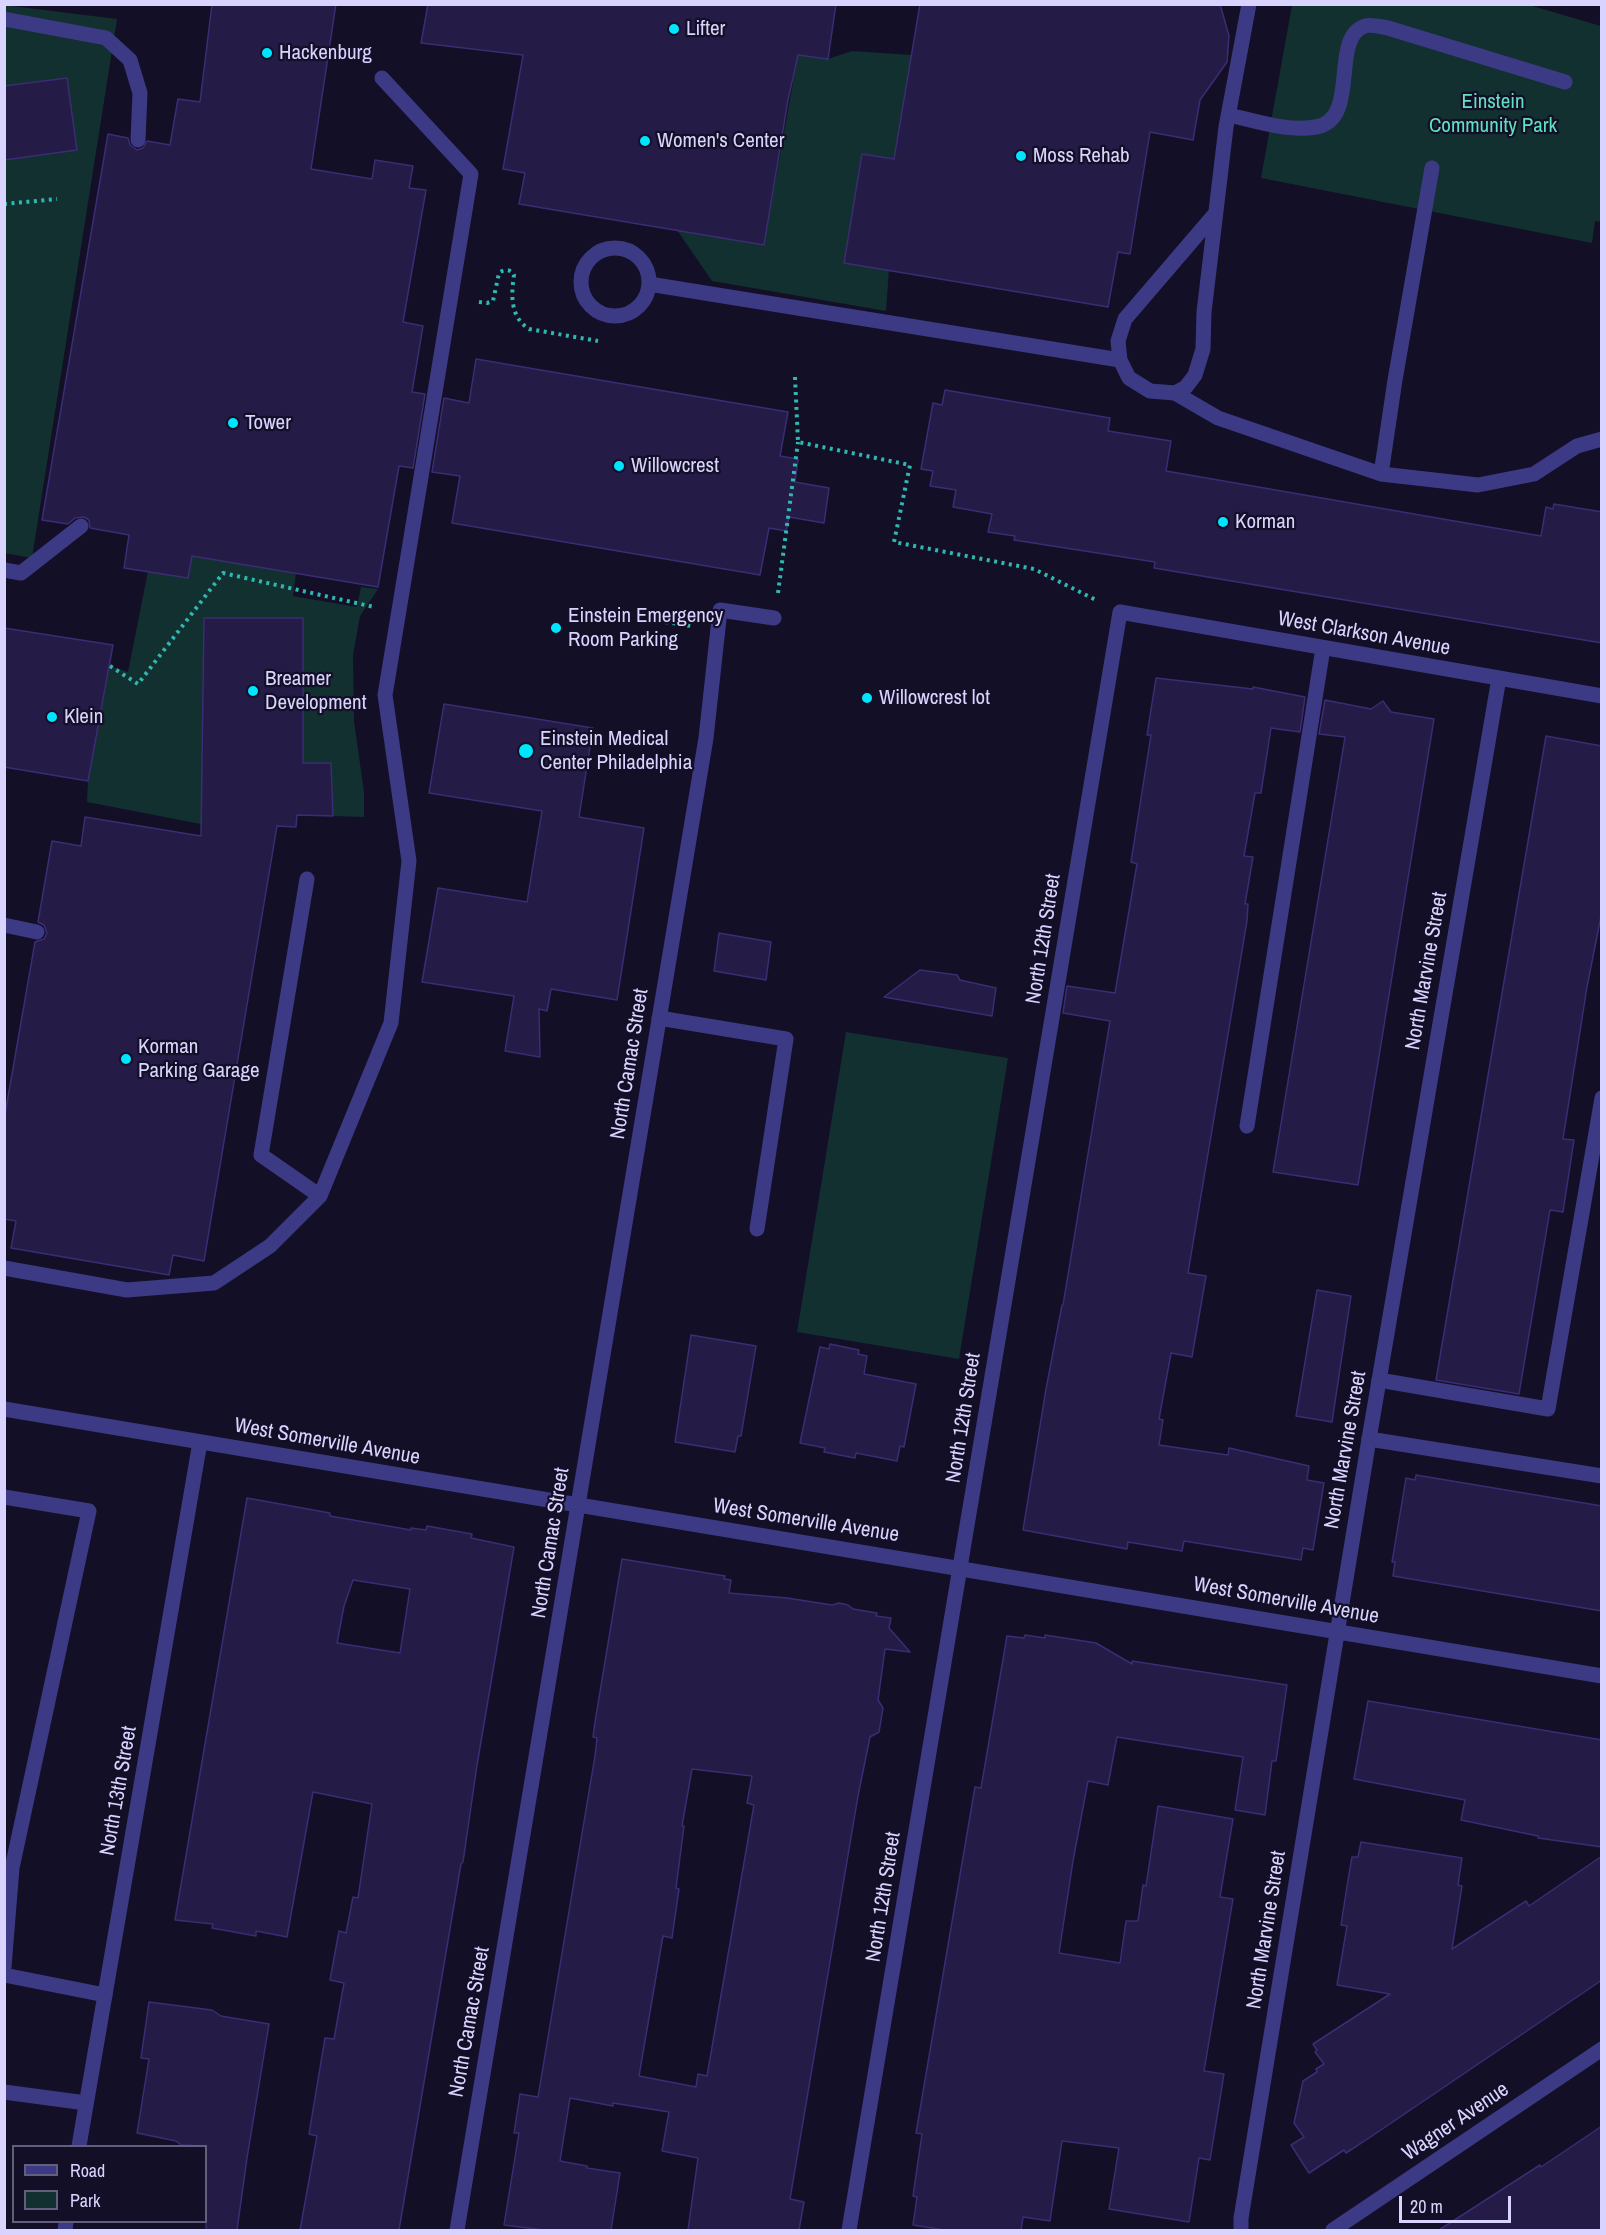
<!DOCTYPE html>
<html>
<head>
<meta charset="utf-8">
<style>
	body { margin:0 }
	#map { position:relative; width:1606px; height:2235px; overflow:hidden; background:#130f26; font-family:"Archivo Narrow",sans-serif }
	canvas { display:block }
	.frame { position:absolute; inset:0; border:6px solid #d9d4ff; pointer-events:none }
	.legend { position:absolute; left:12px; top:2145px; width:195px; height:78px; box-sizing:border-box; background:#130f26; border:2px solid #625e7d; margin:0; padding:8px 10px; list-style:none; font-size:18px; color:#d9d4ff }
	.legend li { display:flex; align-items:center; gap:12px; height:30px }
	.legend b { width:30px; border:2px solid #625e7d }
	.scale { position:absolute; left:1399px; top:2196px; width:112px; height:27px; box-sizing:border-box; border:3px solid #d9d4ff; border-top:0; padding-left:8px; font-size:18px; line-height:21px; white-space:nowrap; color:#d9d4ff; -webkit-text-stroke:4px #130f26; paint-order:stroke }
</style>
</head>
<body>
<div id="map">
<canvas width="1606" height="2235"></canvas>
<div class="frame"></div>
<ul class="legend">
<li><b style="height:8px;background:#3d3a85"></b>Road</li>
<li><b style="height:16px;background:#12302f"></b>Park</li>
</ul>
<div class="scale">20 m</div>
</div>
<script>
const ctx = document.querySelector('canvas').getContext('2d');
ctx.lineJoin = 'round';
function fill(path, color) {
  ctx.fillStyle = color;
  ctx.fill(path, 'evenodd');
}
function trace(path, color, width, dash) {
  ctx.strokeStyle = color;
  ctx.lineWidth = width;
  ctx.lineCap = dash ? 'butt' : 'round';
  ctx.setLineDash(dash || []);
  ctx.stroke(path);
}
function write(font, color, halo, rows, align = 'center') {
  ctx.font = font + ' "Archivo Narrow",sans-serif';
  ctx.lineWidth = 4.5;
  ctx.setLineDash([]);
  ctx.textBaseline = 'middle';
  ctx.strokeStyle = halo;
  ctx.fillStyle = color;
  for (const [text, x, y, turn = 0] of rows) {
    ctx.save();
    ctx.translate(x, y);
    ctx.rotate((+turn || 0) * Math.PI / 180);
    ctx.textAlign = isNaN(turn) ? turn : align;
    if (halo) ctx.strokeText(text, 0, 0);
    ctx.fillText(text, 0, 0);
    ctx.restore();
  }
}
fill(new Path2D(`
	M 4,5 L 117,19 L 32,558 L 4,553 Z
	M 1292,5 L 1529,5 L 1601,26 L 1602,222 L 1595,221 L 1592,243 L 1261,178 Z
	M 852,51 L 912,55 L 894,159 L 862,154 L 844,262 L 889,270 L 886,311 L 712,281 L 677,230 L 764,244 L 798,55 L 828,59 Z
	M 192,556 L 296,573 L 293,596 L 357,607 L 361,587 L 378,589 L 360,616 L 353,655 L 354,721 L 364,792 L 364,817 L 333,816 L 331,764 L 303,763 L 303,618 L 204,619 L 202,801 L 206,825 L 87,802 L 88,781 L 110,666 L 128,672 L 148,571 L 187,578 Z
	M 846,1032 L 1008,1058 L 959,1359 L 797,1332 Z`), '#12302f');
const building = new Path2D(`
	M 212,4 L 336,4 L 311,169 L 372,179 L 375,160 L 413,166 L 409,188 L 426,190 L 403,322 L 423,326 L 412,392 L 425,394 L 413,468 L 399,466 L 378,587 L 192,556 L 188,578 L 124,568 L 129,535 L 90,528 L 89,520 L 84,517 L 75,518 L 68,524 L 42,520 L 108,134 L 128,138 L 130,145 L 137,150 L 143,148 L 147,141 L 170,145 L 178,99 L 200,102 Z
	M 428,4 L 836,4 L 828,59 L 798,55 L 788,100 L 764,245 L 519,204 L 525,173 L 503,169 L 523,55 L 421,43 Z
	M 920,4 L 1220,4 L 1229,36 L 1227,62 L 1200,100 L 1193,140 L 1150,132 L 1130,254 L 1118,252 L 1108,307 L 844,263 L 862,154 L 894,159 Z
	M 67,78 L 77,150 L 4,160 L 4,86 Z
	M 476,359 L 788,412 L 780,456 L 798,459 L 795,482 L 829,488 L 824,523 L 789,517 L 786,531 L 769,528 L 760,575 L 452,523 L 460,476 L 432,472 L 444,398 L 469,403 Z
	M 945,390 L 1110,418 L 1108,431 L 1171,441 L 1166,471 L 1541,536 L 1546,507 L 1553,509 L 1554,504 L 1602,512 L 1602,643 L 1154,568 L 1155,562 L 1014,540 L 1015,536 L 988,532 L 992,514 L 953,507 L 956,490 L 930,486 L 933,471 L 921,469 L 933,403 L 942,405 Z
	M 204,618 L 303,618 L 303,763 L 331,763 L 333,816 L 297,815 L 296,827 L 277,826 L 204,1261 L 173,1255 L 169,1275 L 11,1248 L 16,1221 L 4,1219 L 4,1120 L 35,942 L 44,939 L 47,933 L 44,925 L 38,922 L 52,841 L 81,846 L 85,817 L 201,836 Z
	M 4,628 L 113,645 L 88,781 L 4,767 Z
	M 1156,678 L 1253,689 L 1253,687 L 1305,697 L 1300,732 L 1271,728 L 1261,793 L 1255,793 L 1244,856 L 1253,857 L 1245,904 L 1248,904 L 1247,921 L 1188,1273 L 1206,1276 L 1192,1357 L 1171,1353 L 1159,1419 L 1163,1420 L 1159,1445 L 1228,1455 L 1229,1448 L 1309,1466 L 1307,1480 L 1324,1483 L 1313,1550 L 1303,1548 L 1301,1560 L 1184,1541 L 1182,1551 L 1128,1542 L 1127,1549 L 1023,1530 L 1046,1389 L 1062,1305 L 1063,1305 L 1110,1021 L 1063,1013 L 1067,986 L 1115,993 L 1137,864 L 1131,862 L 1151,735 L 1147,735 Z
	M 1325,700 L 1371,709 L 1383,701 L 1391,712 L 1434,719 L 1358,1185 L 1273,1172 L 1345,737 L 1319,734 Z
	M 444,704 L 593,728 L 579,817 L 644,828 L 617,1000 L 551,989 L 547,1011 L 539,1009 L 540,1057 L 505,1051 L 514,996 L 422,982 L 438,888 L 527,902 L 542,811 L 429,793 Z
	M 1546,736 L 1602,746 L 1602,911 L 1587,987 L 1563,1139 L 1574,1140 L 1563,1212 L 1550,1210 L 1519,1394 L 1436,1380 Z
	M 719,933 L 771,942 L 766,980 L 714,971 Z
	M 920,970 L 957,975 L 960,980 L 996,988 L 992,1016 L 884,997 Z
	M 1317,1290 L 1351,1296 L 1332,1422 L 1296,1416 Z
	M 691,1335 L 756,1346 L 741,1436 L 738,1436 L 735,1452 L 675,1442 Z
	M 830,1344 L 859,1350 L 858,1354 L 867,1356 L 864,1374 L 916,1384 L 904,1447 L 900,1446 L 897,1461 L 856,1453 L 855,1458 L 824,1452 L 825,1448 L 800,1443 L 820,1347 L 829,1349 Z
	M 1416,1475 L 1602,1506 L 1602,1611 L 1393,1576 L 1395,1562 L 1392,1562 L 1406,1478 L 1415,1480 Z
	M 247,1498 L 330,1513 L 330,1516 L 411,1530 L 411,1528 L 426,1530 L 427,1526 L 472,1534 L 471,1538 L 514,1547 L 477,1765 L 463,1862 L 461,1864 L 399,2230 L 300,2230 L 317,2136 L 309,2134 L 325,2038 L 334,2039 L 344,1983 L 330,1980 L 339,1931 L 346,1933 L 353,1897 L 358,1898 L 372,1804 L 313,1792 L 287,1937 L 256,1931 L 256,1936 L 212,1928 L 213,1924 L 175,1920 ZM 353,1580 L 410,1589 L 400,1653 L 337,1643 L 344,1606 Z
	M 622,1559 L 725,1576 L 724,1579 L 731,1580 L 729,1593 L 787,1598 L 832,1605 L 839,1603 L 848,1605 L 853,1609 L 877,1613 L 876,1616 L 891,1618 L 889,1628 L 910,1652 L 885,1649 L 878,1700 L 883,1708 L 879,1732 L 870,1737 L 858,1796 L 790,2199 L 804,2202 L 799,2230 L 688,2230 L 698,2158 L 662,2151 L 669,2112 L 613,2103 L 613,2106 L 570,2098 L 560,2161 L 587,2166 L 587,2168 L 620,2173 L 611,2230 L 544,2230 L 504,2225 L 519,2133 L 514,2133 L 520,2094 L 538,2097 L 595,1756 L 597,1738 L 593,1737 L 595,1722 ZM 692,1769 L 752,1776 L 747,1803 L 754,1805 L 707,2076 L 698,2074 L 696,2087 L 639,2076 L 663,1936 L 672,1938 L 679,1889 L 676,1888 L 684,1826 L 682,1826 Z
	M 1025,1635 L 1045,1638 L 1045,1635 L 1096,1643 L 1132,1664 L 1132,1661 L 1287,1685 L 1276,1761 L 1272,1761 L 1265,1815 L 1235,1810 L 1243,1757 L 1117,1737 L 1108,1785 L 1088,1781 L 1073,1861 L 1059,1953 L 1120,1963 L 1126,1921 L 1138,1921 L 1143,1885 L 1146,1886 L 1158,1806 L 1233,1819 L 1220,1897 L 1233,1899 L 1204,2071 L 1224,2074 L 1210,2160 L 1199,2158 L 1189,2222 L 1109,2209 L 1119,2148 L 1062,2141 L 1050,2221 L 1023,2217 L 1021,2230 L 944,2230 L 913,2225 L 917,2197 L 913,2196 L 922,2134 L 916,2133 L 975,1787 L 981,1788 L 1007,1636 L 1024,1638 Z
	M 1368,1701 L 1602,1740 L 1602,1847 L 1538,1838 L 1538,1836 L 1461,1820 L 1465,1800 L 1354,1779 Z
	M 1361,1842 L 1462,1858 L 1458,1885 L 1462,1886 L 1452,1949 L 1526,1901 L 1529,1906 L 1602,1856 L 1602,1980 L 1372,2136 L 1346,2153 L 1344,2150 L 1309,2173 L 1291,2145 L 1304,2137 L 1294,2123 L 1303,2081 L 1317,2072 L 1316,2069 L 1324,2064 L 1315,2052 L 1317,2050 L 1313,2044 L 1390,1994 L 1337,1985 L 1347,1926 L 1341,1925 L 1348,1880 L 1352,1857 L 1358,1857 Z
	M 149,2002 L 212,2010 L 221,2016 L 269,2024 L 247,2158 L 237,2230 L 206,2230 L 206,2146 L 181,2145 L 176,2141 L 137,2133 L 149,2059 L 141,2058 Z
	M 1602,2126 L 1602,2230 L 1439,2230 L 1540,2165 L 1541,2167 Z`);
fill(building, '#241b47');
trace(building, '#3b2d73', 1.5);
trace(new Path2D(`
	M 4,204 L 57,199
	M 479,302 L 487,303 L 493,301 L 499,273 C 504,269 511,269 514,275 C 511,295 510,317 529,329 L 598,341
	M 795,377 L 798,442 L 910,465 L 894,542 L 1034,569 L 1098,601
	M 778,593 L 798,442
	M 665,622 L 691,626
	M 110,666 L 138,684 L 223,573 L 374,607`), '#2fb8b0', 4, [3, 4.5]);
trace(new Path2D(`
	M 4,19 L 106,38 L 130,60 L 140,93 L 138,140
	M 1229,115 C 1256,121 1288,132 1316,127 C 1361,119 1329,38 1365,26 C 1371,24 1381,27 1388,28 L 1565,82
	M 1175,393 L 1218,418 L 1381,474 L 1478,485 L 1534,474 L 1577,446 L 1602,439
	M 1381,474 L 1395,380 L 1432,168
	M 4,570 L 21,573 L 81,526
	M 307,879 L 261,1155 L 320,1196
	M 4,925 L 37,932
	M 659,1018 L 786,1039 L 757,1229
	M 1247,1126 L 1323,648
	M 4,1268 L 127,1290 L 214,1283 L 270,1246 L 320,1196 L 391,1023 L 409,861 L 385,695 L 471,174 L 382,78
	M 1379,1380 L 1548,1409 L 1602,1098
	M 1369,1439 L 1602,1476
	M 4,1497 L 89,1511 L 12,1868 L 4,1967
	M 4,1975 L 105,1995
	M 4,2092 L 86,2103`), '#3d3a85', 15);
trace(new Path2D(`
	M 1215,214 L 1125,319 L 1118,341 L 1120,360 L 1129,378 L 1150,391 L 1175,393 L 1186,387 L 1195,375 L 1203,349 L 1204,312 L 1226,127 L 1249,4
	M581 282a34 34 0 1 1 68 0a34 34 0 1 1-68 0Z
	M 649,284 L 1120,360
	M 4,1409 L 1602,1676
	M 79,2146 L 200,1442
	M 65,2230 L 66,2222
	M 457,2230 L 706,738 L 720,610 L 774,618
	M 849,2230 L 1120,612 L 1602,696
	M 1241,2230 L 1241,2218 L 1369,1439 L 1499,678
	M 1333,2230 L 1602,2049`), '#3d3a85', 15);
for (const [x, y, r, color] of [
	[674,29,6,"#00e5ff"],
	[267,53,6,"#00e5ff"],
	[645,141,6,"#00e5ff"],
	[1021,156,6,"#00e5ff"],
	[233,423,6,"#00e5ff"],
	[619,466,6,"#00e5ff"],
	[1223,522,6,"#00e5ff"],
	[556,628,6,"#00e5ff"],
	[253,691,6,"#00e5ff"],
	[867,698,6,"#00e5ff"],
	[52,717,6,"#00e5ff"],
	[526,751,8,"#00e5ff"],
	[126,1059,6,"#00e5ff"]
]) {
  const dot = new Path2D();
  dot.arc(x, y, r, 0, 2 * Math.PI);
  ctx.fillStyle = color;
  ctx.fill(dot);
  trace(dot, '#130f26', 2);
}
write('21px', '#d9d4ff', '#130f26', [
	["Lifter",686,29],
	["Hackenburg",279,53],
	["Women's Center",657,141],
	["Moss Rehab",1033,156],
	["Tower",245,423],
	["Willowcrest",631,466],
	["Korman",1235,522],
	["Einstein Emergency",568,616],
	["Room Parking",568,640],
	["Breamer",265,679],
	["Development",265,703],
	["Willowcrest lot",879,698],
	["Klein",64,717],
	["Einstein Medical",540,739],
	["Center Philadelphia",540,763],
	["Korman",138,1047],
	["Parking Garage",138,1071]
], 'left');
write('21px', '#5fe0c0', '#130f26', [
	["Einstein",1493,102],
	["Community Park",1493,126]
]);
write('21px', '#d9d4ff', '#130f26', [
	["West Clarkson Avenue",1364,634,10],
	["North 12th Street",1044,939,-81],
	["North Marvine Street",1427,971,-80],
	["North Camac Street",630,1064,-81],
	["North 12th Street",964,1418,-81],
	["West Somerville Avenue",327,1442,10],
	["North Marvine Street",1346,1450,-80],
	["West Somerville Avenue",806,1521,9],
	["North Camac Street",551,1543,-81],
	["West Somerville Avenue",1286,1601,10],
	["North 13th Street",119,1791,-80],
	["North 12th Street",884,1897,-81],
	["North Marvine Street",1267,1930,-81],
	["North Camac Street",470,2022,-80],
	["Wagner Avenue",1456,2122,-34]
]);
</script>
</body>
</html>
